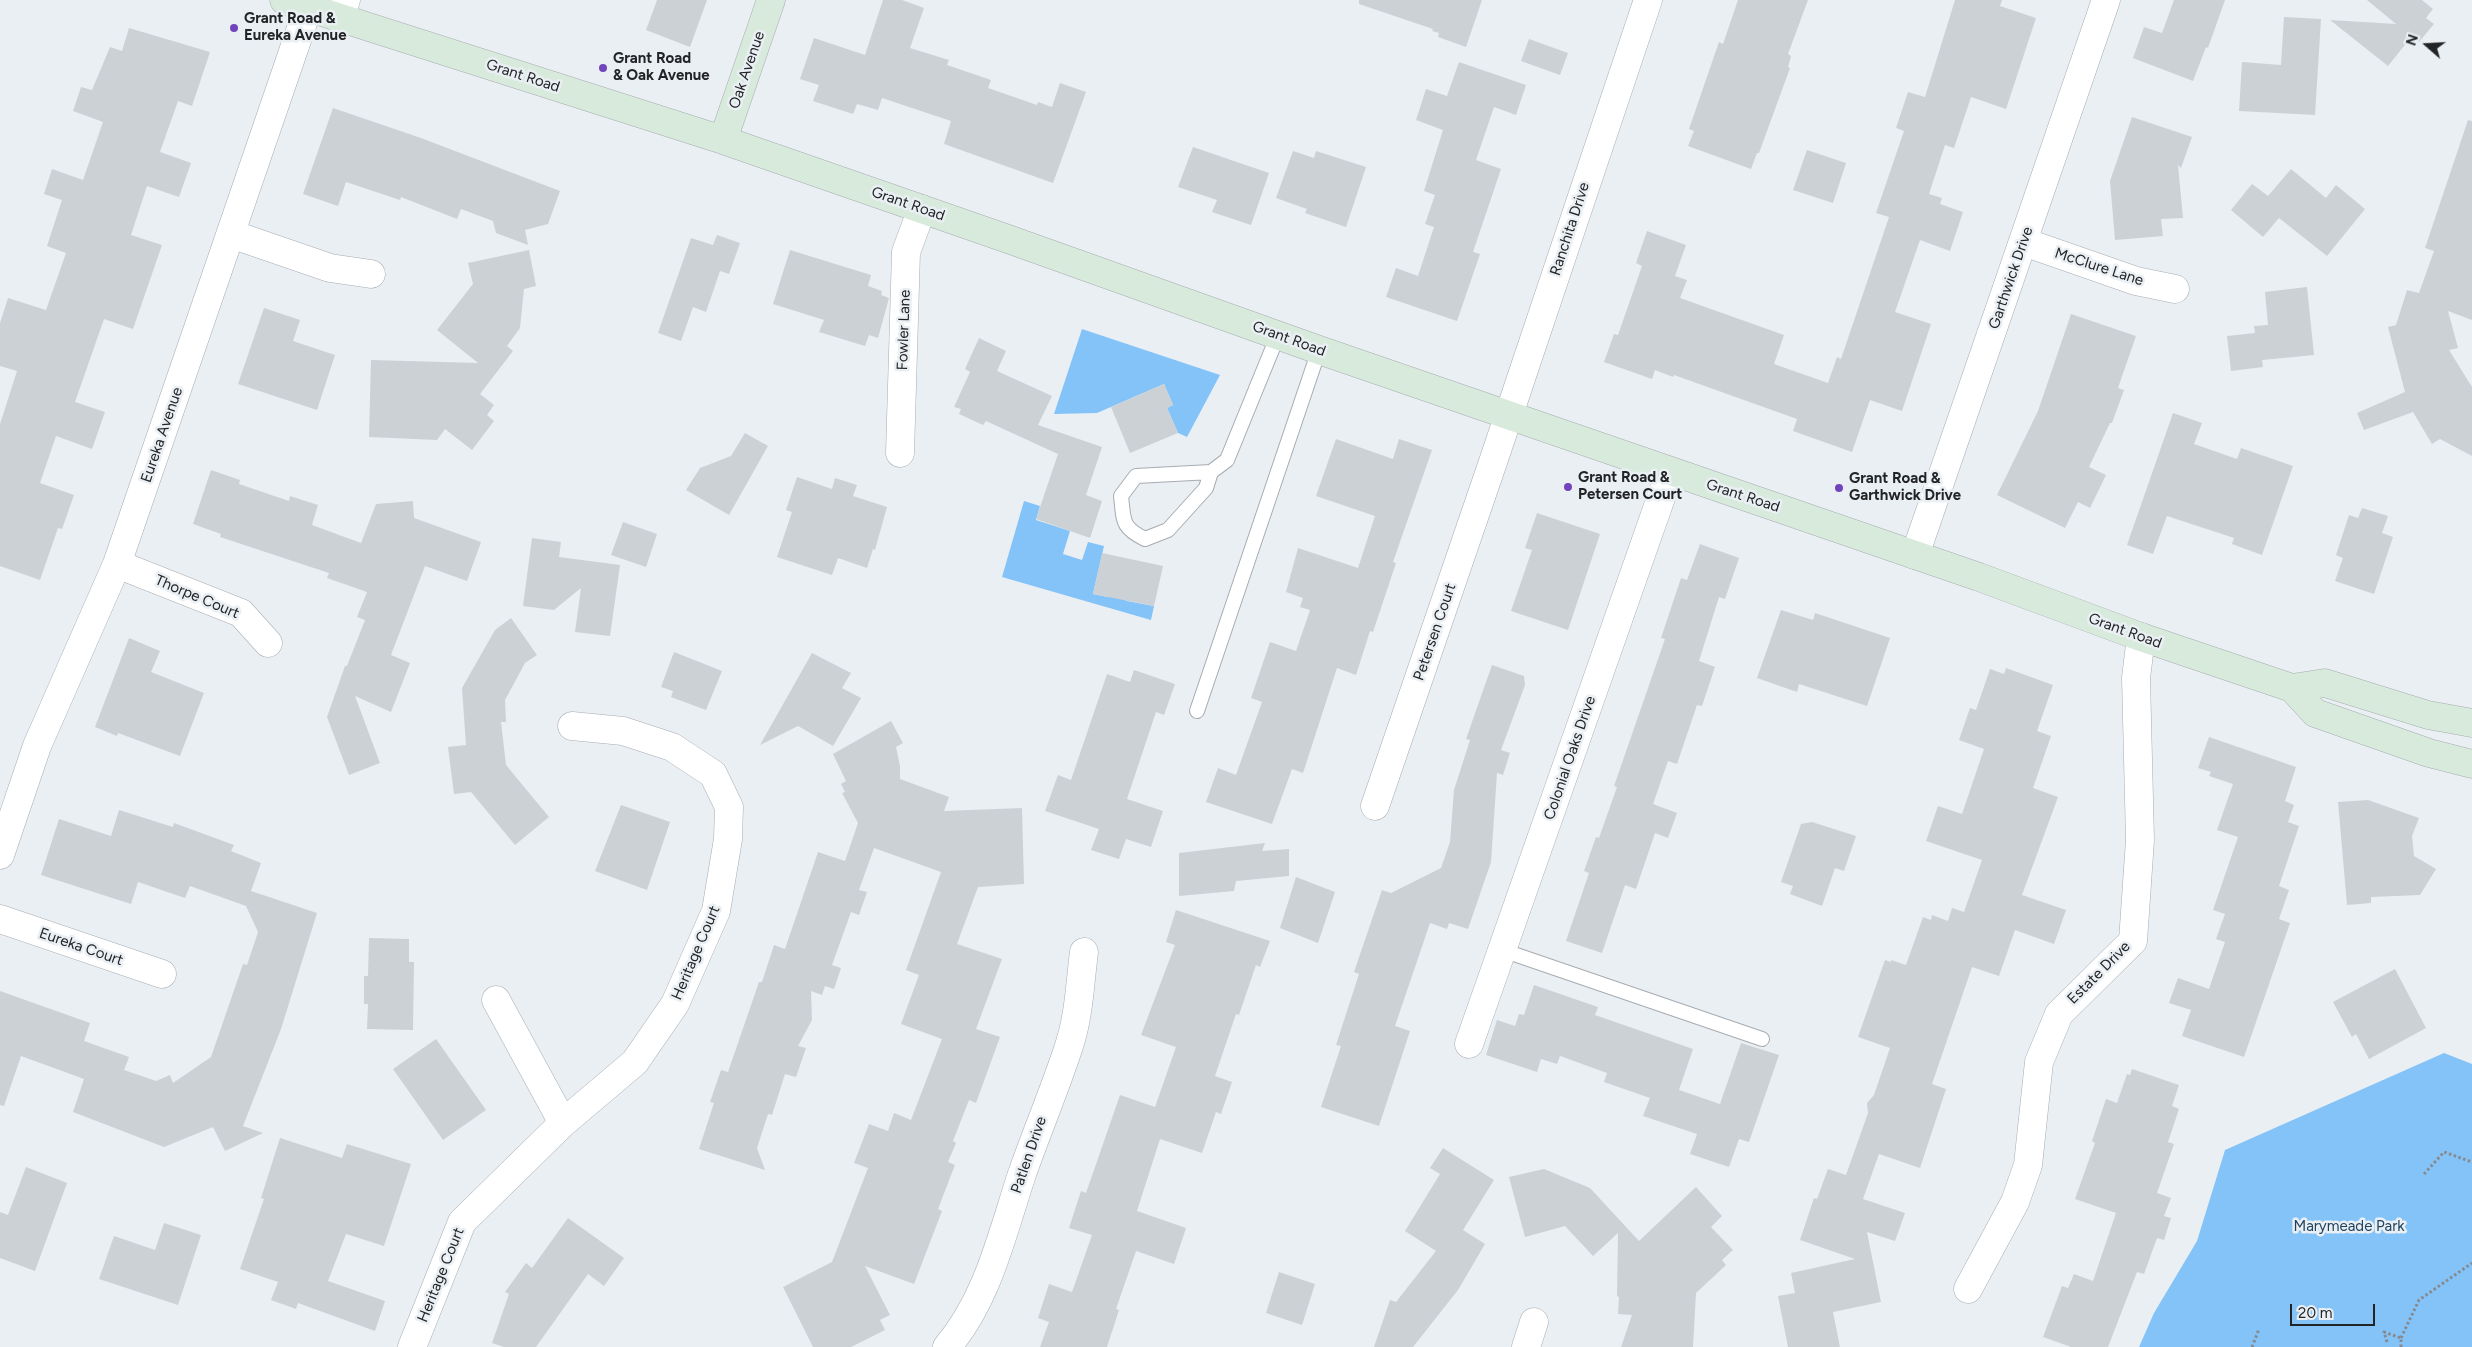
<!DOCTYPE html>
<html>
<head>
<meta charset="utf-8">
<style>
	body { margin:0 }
	#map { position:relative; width:2472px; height:1347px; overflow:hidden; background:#eaeff4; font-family:Figtree,sans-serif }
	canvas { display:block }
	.north { position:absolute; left:2402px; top:20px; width:50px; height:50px; -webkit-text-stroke:4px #eaeff4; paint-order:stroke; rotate:289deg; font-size:14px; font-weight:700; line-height:20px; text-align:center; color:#222426 }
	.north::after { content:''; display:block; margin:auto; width:18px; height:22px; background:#222426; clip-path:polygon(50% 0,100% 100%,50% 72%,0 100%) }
	.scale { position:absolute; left:2290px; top:1304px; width:85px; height:22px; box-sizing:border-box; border:2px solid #222426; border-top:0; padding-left:6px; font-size:15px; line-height:18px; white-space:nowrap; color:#222426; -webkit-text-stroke:4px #eaeff4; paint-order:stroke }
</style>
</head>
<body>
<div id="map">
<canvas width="2472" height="1347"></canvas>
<div class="north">N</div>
<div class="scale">20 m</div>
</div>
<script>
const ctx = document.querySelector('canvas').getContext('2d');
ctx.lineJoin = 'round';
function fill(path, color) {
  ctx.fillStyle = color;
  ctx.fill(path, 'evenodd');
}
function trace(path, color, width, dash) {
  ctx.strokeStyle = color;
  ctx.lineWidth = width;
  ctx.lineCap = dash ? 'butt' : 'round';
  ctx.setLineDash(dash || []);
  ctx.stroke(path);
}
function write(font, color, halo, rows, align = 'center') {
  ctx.font = font + ' Figtree,sans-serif';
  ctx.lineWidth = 5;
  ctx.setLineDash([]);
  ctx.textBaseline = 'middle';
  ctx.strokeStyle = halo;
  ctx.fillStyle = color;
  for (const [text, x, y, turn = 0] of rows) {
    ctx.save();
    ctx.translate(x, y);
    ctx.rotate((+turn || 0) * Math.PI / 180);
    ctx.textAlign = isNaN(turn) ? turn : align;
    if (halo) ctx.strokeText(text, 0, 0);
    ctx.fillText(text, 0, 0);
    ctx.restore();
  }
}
fill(new Path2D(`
	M 1082,329 L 1220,375 L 1187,437 L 1178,433 L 1167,408 L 1173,405 L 1164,384 L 1097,413 L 1054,414 Z
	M 1024,501 L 1040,506 L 1036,520 L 1070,531 L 1063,554 L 1082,560 L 1088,542 L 1104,546 L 1093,594 L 1108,597 L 1109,591 L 1127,601 L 1154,606 L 1151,620 L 1002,577 Z
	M 2444,1053 L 2472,1064 L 2472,1347 L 2139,1347 L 2154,1313 L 2197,1241 L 2225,1150 Z`), '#84c3f8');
fill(new Path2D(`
	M 657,0 L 707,0 L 690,47 L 646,30 Z
	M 883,0 L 902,0 L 924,8 L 910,48 L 949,60 L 947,65 L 991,80 L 988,88 L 1037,105 L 1038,102 L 1052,107 L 1060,83 L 1086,92 L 1053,183 L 944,144 L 951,121 L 882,98 L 878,110 L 857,104 L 853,114 L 813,101 L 819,85 L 800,79 L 814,38 L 865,55 Z
	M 1359,0 L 1482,0 L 1466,47 L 1438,37 L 1439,33 L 1432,31 L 1433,29 L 1359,4 Z
	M 1738,0 L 1808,0 L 1788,54 L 1791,56 L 1788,67 L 1790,68 L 1759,153 L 1757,153 L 1751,169 L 1688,146 L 1694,131 L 1689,129 L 1710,68 L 1719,42 L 1723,44 Z
	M 1955,0 L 2002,0 L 2000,6 L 2036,18 L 2006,109 L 1971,97 L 1954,148 L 1945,145 L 1929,194 L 1942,198 L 1940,204 L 1963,212 L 1950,251 L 1920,240 L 1895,312 L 1931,324 L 1902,411 L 1870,400 L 1852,452 L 1793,431 L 1797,419 L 1674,375 L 1673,377 L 1655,370 L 1652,379 L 1604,362 L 1614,334 L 1618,335 L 1642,266 L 1636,263 L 1647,231 L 1686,245 L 1675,276 L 1687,280 L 1680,298 L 1784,335 L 1774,364 L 1828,383 L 1837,357 L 1841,359 L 1889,217 L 1876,213 L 1904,131 L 1896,128 L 1908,92 L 1925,97 Z
	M 2174,0 L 2225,0 L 2208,48 L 2206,47 L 2193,81 L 2133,58 L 2144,27 L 2162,33 Z
	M 2367,0 L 2422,0 L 2433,9 L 2426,18 L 2434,24 L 2419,42 L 2412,36 L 2388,66 L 2330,20 L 2396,24 Z
	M 2284,17 L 2321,19 L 2315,115 L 2239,111 L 2242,62 L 2281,65 Z
	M 129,28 L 210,52 L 192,106 L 178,101 L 160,152 L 191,163 L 179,197 L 147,186 L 131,235 L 162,245 L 133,329 L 104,319 L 75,402 L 105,412 L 92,449 L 56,436 L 40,483 L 74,495 L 62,529 L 58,528 L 40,580 L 0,566 L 0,424 L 17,371 L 0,366 L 0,323 L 8,298 L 46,310 L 66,253 L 47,246 L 62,200 L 44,194 L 52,169 L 83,180 L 103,122 L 73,111 L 81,87 L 92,90 L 110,47 L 122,51 Z
	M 1529,39 L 1568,53 L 1560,75 L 1521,61 Z
	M 1459,62 L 1526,85 L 1516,115 L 1494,107 L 1476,160 L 1501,169 L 1473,252 L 1480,254 L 1457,321 L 1386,297 L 1396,268 L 1418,276 L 1434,227 L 1425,224 L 1435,195 L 1424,191 L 1443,130 L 1416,120 L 1426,89 L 1447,96 Z
	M 333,108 L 421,138 L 560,191 L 548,224 L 525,230 L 528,245 L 496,233 L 493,221 L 461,209 L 457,219 L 401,197 L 400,200 L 346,182 L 338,206 L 303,194 Z
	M 2132,117 L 2192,137 L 2181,168 L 2178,165 L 2183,218 L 2161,219 L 2163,236 L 2115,240 L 2110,181 Z
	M 2468,120 L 2472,121 L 2472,320 L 2448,311 L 2458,348 L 2449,350 L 2472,387 L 2472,456 L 2440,439 L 2432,444 L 2413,412 L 2364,430 L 2357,413 L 2405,392 L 2388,327 L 2396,325 L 2407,290 L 2419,293 L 2434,251 L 2425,248 Z
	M 1193,147 L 1269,173 L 1251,225 L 1212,212 L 1217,200 L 1178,187 Z
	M 1807,150 L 1846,163 L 1833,203 L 1793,190 Z
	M 1293,151 L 1314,158 L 1316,151 L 1366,167 L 1346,227 L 1305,213 L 1307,209 L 1276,198 Z
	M 2291,169 L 2326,198 L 2336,185 L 2365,209 L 2327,256 L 2279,218 L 2263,237 L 2231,210 L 2252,184 L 2268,196 Z
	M 717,235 L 740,243 L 729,274 L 720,271 L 706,312 L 693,307 L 681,341 L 658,333 L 691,238 L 713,245 Z
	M 529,250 L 536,286 L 524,289 L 520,328 L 507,346 L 513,351 L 480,394 L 494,405 L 487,415 L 494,421 L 472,450 L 445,429 L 437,440 L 369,437 L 371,360 L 478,363 L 437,330 L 473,284 L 468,263 Z
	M 790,250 L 871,275 L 868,286 L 882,291 L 881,295 L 889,298 L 878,338 L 869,335 L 865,346 L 819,332 L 824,320 L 773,304 Z
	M 2307,287 L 2314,355 L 2262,360 L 2263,367 L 2231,371 L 2227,336 L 2255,333 L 2254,326 L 2268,325 L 2265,292 Z
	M 264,308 L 300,320 L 293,341 L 335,355 L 317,410 L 238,384 Z
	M 2071,314 L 2136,336 L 2118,388 L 2124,390 L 2112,423 L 2110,423 L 2089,467 L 2106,475 L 2090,508 L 2078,502 L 2065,528 L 1997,495 L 2038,411 Z
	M 979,338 L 1006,351 L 997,371 L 1052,396 L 1038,425 L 1102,447 L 1086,495 L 1102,501 L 1090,538 L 1036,519 L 1058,454 L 986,421 L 983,425 L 959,414 L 961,409 L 954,407 L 970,372 L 965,369 Z
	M 1164,384 L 1173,405 L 1167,408 L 1178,433 L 1130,453 L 1111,407 Z
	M 2173,413 L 2202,423 L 2194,444 L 2237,459 L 2241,448 L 2293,466 L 2262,555 L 2232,544 L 2234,538 L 2167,516 L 2153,554 L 2127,545 Z
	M 745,433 L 768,446 L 729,515 L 686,490 L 700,468 L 731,456 Z
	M 1336,439 L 1393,459 L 1399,439 L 1432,450 L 1393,562 L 1396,563 L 1373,632 L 1370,631 L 1356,675 L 1337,668 L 1303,773 L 1292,769 L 1272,824 L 1206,802 L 1218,768 L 1236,775 L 1262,702 L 1251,698 L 1270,642 L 1296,651 L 1310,610 L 1300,607 L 1303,598 L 1286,592 L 1298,548 L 1358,568 L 1375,516 L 1316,496 Z
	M 211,470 L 240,480 L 239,484 L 289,501 L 290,496 L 318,505 L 312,525 L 361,543 L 376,504 L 413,501 L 414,518 L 481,542 L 467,581 L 425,566 L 391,655 L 410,663 L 391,712 L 355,696 L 380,763 L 349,775 L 327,717 L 345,666 L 347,666 L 365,620 L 357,617 L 367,592 L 327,578 L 329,573 L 220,537 L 221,534 L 193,524 Z
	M 797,477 L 832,489 L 835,478 L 857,485 L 853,496 L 887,507 L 875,550 L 873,549 L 867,568 L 838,558 L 832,575 L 777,557 L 792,512 L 786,510 Z
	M 2362,508 L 2388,516 L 2382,533 L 2393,537 L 2374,594 L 2335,581 L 2343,558 L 2336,555 L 2349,515 L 2358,518 Z
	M 1537,513 L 1600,534 L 1568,630 L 1511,611 L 1532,550 L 1525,548 Z
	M 623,522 L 657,534 L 646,567 L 611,555 Z
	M 532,538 L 561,542 L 559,557 L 620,565 L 610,636 L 575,632 L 581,588 L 554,610 L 523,606 Z
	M 1700,544 L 1739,558 L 1725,599 L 1719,597 L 1699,661 L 1715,667 L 1702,706 L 1697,705 L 1677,764 L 1668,761 L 1653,804 L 1677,813 L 1668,838 L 1655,833 L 1636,889 L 1625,885 L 1602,953 L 1566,941 L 1589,873 L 1584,871 L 1596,837 L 1599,838 L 1617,787 L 1614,786 L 1665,639 L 1661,638 L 1681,578 L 1687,580 Z
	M 1102,553 L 1163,566 L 1154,606 L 1093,594 Z
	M 1781,610 L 1813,620 L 1815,613 L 1890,638 L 1867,706 L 1799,684 L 1797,692 L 1757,678 Z
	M 511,618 L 537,655 L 525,663 L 505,700 L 506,722 L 501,722 L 506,765 L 549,817 L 515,845 L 471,792 L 454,794 L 448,747 L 466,745 L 462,688 L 495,630 Z
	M 129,638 L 160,651 L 151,672 L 204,693 L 180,756 L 118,733 L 117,736 L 95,727 Z
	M 674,652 L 722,671 L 706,710 L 671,697 L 673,691 L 661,687 Z
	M 812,653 L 851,673 L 842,688 L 861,698 L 833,746 L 798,726 L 760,745 Z
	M 1492,665 L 1524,676 L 1525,685 L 1501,750 L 1510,753 L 1503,775 L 1497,773 L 1491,862 L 1468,929 L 1449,923 L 1447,929 L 1430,923 L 1395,1026 L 1410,1031 L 1379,1126 L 1321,1107 L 1341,1046 L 1336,1045 L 1359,974 L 1354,972 L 1382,890 L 1391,893 L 1441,868 L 1450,842 L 1454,790 L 1470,740 L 1466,739 Z
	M 2006,668 L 2053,685 L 2037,731 L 2051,736 L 2033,788 L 2058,797 L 2022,895 L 2066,910 L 2054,944 L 2015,930 L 1999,976 L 1972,967 L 1932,1084 L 1946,1089 L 1920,1168 L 1879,1154 L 1863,1199 L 1905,1213 L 1895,1241 L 1867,1232 L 1881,1302 L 1833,1312 L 1840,1347 L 1788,1347 L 1778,1296 L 1795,1293 L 1791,1273 L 1855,1259 L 1800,1240 L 1814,1198 L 1817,1199 L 1828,1169 L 1846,1175 L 1868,1113 L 1867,1103 L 1874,1095 L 1890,1048 L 1858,1037 L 1885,960 L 1891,962 L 1891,960 L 1906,965 L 1923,917 L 1931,920 L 1932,915 L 1948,921 L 1952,908 L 1964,912 L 1982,860 L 1926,841 L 1938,806 L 1962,814 L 1984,749 L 1959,740 L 1970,708 L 1976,710 L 1990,669 L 2004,674 Z
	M 1134,670 L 1175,684 L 1164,715 L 1156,712 L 1127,799 L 1163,811 L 1151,847 L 1126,839 L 1119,859 L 1091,850 L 1099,829 L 1045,811 L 1058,775 L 1071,780 L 1107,674 L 1130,682 Z
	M 891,721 L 903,743 L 896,747 L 900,766 L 900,779 L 949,797 L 944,811 L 1022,808 L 1024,884 L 978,887 L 957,944 L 1002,959 L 976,1029 L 1000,1037 L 976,1103 L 969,1100 L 953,1141 L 956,1143 L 948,1162 L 955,1165 L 938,1209 L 942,1211 L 914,1284 L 865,1266 L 890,1315 L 880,1320 L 885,1330 L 851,1347 L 813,1347 L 783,1287 L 832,1262 L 868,1168 L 854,1163 L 869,1124 L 888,1131 L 894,1113 L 911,1120 L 942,1039 L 901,1024 L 919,975 L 906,970 L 941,872 L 874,848 L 859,890 L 867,892 L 859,915 L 851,912 L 832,965 L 841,968 L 834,989 L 825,986 L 822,995 L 811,991 L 812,1020 L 798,1046 L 806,1048 L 796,1077 L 785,1074 L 772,1115 L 768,1114 L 757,1148 L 765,1170 L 699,1149 L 714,1103 L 710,1102 L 721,1070 L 728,1072 L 759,982 L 762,982 L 774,945 L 785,949 L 818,852 L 845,861 L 858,823 L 842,793 L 845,792 L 841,784 L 846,781 L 833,754 Z
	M 2209,737 L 2296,767 L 2285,801 L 2294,805 L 2288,822 L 2299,826 L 2279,886 L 2289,890 L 2279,919 L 2290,923 L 2244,1057 L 2182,1036 L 2191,1010 L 2169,1003 L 2178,978 L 2209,989 L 2225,942 L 2216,939 L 2225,914 L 2213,910 L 2238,837 L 2217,830 L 2233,784 L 2209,776 L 2211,772 L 2198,768 Z
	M 2368,800 L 2419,818 L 2412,836 L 2414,856 L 2436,869 L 2420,895 L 2371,897 L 2371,903 L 2347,905 L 2338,802 Z
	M 621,805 L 670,822 L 647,890 L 595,871 Z
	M 119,810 L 173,827 L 174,823 L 234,845 L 231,851 L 261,863 L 251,891 L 317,913 L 281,1029 L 243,1126 L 263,1133 L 225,1151 L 213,1127 L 164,1147 L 73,1112 L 84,1079 L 21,1056 L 4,1106 L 0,1105 L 0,991 L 90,1023 L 84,1041 L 129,1057 L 124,1070 L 156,1081 L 170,1075 L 173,1083 L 211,1057 L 243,964 L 247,965 L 258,932 L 246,906 L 190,886 L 185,898 L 138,882 L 131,904 L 41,875 L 59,819 L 111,836 Z
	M 1812,822 L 1856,836 L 1844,871 L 1835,868 L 1822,906 L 1790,894 L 1793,886 L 1781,882 L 1801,824 Z
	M 1265,843 L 1262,851 L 1289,849 L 1289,876 L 1236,881 L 1234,891 L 1179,896 L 1179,853 Z
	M 1296,877 L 1335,892 L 1318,943 L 1280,928 Z
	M 1176,910 L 1270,941 L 1260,967 L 1256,965 L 1239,1015 L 1236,1014 L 1215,1076 L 1232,1082 L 1221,1114 L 1216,1112 L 1202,1153 L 1160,1139 L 1137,1211 L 1186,1228 L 1174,1264 L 1136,1251 L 1116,1309 L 1119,1310 L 1107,1347 L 1040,1347 L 1049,1322 L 1038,1318 L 1049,1284 L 1072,1292 L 1092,1235 L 1069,1228 L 1081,1191 L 1086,1193 L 1120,1095 L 1155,1107 L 1176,1047 L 1141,1035 L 1175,945 L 1166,942 Z
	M 369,938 L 409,939 L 409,962 L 414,962 L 413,1030 L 367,1029 L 368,1004 L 364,1004 L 364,976 L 368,976 Z
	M 2395,969 L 2426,1028 L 2369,1059 L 2356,1034 L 2352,1037 L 2333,1002 Z
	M 1534,985 L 1598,1007 L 1595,1015 L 1693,1049 L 1679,1090 L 1720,1104 L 1741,1043 L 1779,1055 L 1749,1142 L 1739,1139 L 1729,1167 L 1690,1154 L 1697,1134 L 1643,1116 L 1650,1098 L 1604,1082 L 1607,1073 L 1560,1056 L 1557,1064 L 1541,1059 L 1537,1072 L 1486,1055 L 1497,1020 L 1515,1026 L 1519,1014 L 1524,1015 Z
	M 436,1039 L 486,1110 L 443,1140 L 393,1069 Z
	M 2132,1069 L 2179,1085 L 2172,1106 L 2179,1109 L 2168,1142 L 2174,1144 L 2157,1193 L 2171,1198 L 2164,1216 L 2171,1218 L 2164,1240 L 2157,1238 L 2144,1274 L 2137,1272 L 2108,1347 L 2071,1347 L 2043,1337 L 2062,1286 L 2068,1288 L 2074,1274 L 2093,1281 L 2116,1213 L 2075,1199 L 2095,1143 L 2092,1141 L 2106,1099 L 2117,1103 L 2127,1074 L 2130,1075 Z
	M 280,1138 L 342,1158 L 347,1144 L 411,1164 L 384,1246 L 346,1234 L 328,1281 L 385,1301 L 375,1331 L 298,1303 L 296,1309 L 271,1300 L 278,1282 L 240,1269 L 264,1199 L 261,1198 Z
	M 1443,1148 L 1494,1180 L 1463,1230 L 1485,1244 L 1458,1290 L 1413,1347 L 1374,1347 L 1390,1300 L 1396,1302 L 1436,1251 L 1405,1231 L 1440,1174 L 1430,1168 Z
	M 26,1167 L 67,1183 L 35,1271 L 0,1258 L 0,1212 L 8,1215 Z
	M 1544,1169 L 1590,1188 L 1639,1241 L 1696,1187 L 1722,1216 L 1711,1227 L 1733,1250 L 1722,1260 L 1726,1265 L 1696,1293 L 1693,1347 L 1621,1347 L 1632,1315 L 1618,1314 L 1619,1297 L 1617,1296 L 1618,1233 L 1593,1256 L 1565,1226 L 1525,1237 L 1509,1177 Z
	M 568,1218 L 624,1258 L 604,1286 L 588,1274 L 536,1347 L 504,1347 L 492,1343 L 509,1294 L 505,1292 L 526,1263 L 532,1268 Z
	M 164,1223 L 201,1235 L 178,1305 L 99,1279 L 114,1236 L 155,1250 Z
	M 1279,1272 L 1315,1284 L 1302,1325 L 1266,1313 Z`), '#ccd1d6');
const lane = new Path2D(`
	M 1211,472 L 1136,476 L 1121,496 C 1124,521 1121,527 1145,539 L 1168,530 L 1206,488 L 1211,472 L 1227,460 L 1278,335
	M 1197,711 L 1319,350
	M 1502,950 L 1762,1039`);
const street = new Path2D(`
	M 340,18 L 346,0
	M 231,234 L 330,268 L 371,274
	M 2024,242 L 2136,281 L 2175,289
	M 900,453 L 906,252 L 922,209
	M 1915,555 L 2106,0
	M 117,564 L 241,613 L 268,643
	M 1375,806 L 1494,459 L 1648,0
	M 0,855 L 37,746 L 117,564 L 308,8
	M 0,919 L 162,974
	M 496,1000 L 563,1123
	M 1469,1044 L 1670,472
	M 1968,1289 L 2015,1202 L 2028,1165 L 2039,1062 L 2059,1014 L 2133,941 L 2140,840 L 2136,678 L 2141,637
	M 412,1347 L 462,1222 L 563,1123 L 635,1062 L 675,1004 L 716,911 L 728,839 L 729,807 L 713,774 L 672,747 L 623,731 L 572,726
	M 947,1347 C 988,1299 1002,1234 1022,1174 C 1037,1131 1055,1089 1069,1046 C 1079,1016 1080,983 1084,952
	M 1526,1347 L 1534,1322`);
const secondary = new Path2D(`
	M 284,0 L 723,140 L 1008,239 L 1319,350 L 1979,577 L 2141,637 L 2292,688 L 2325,683 L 2428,715 L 2472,723
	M 723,140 L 771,0
	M 2292,688 L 2315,713 L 2429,753 L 2472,764`);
trace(lane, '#a7acb1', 16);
trace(street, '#a7acb1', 29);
trace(secondary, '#a7acb1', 29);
trace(new Path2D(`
	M 2424,1174 L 2444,1152 L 2472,1162
	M 2401,1338 L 2419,1300 L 2472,1263
	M 2387,1342 L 2384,1332 L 2401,1338 L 2401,1347
	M 2252,1347 L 2259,1329`), '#86898d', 3, [2.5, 2.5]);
trace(lane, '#fff', 14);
trace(street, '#fff', 28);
trace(secondary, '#d7eadb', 28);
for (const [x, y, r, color] of [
	[234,28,5,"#7244bc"],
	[603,68,5,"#7244bc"],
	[1568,487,5,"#7244bc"],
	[1839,488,5,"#7244bc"]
]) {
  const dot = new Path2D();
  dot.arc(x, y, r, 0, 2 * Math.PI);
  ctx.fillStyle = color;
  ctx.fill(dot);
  trace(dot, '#eaeff4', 2);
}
write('bold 15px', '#222426', '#eaeff4', [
	["Grant Road &",244,19],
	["Eureka Avenue",244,36],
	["Grant Road",613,59],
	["& Oak Avenue",613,76],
	["Grant Road &",1578,478],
	["Petersen Court",1578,495],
	["Grant Road &",1849,479],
	["Garthwick Drive",1849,496]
], 'left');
write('15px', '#222426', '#eaeff4', [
	["Oak Avenue",747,70,-71],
	["Grant Road",523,76,18],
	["Grant Road",908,204,19],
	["Ranchita Drive",1570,229,-72],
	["McClure Lane",2099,267,18],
	["Garthwick Drive",2011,278,-71],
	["Fowler Lane",904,330,-88],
	["Grant Road",1289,339,20],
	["Eureka Avenue",162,435,-71],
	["Grant Road",1743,496,18],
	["Thorpe Court",197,597,23],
	["Grant Road",2125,631,20],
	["Petersen Court",1435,632,-71],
	["Colonial Oaks Drive",1570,758,-71],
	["Eureka Court",81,947,19],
	["Heritage Court",696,953,-67],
	["Estate Drive",2099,973,-45],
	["Patlen Drive",1029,1155,-71],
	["Heritage Court",441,1275,-68]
]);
write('15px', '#1f425e', '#eaeff4', [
	["Marymeade Park",2349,1227]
]);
</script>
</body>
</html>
